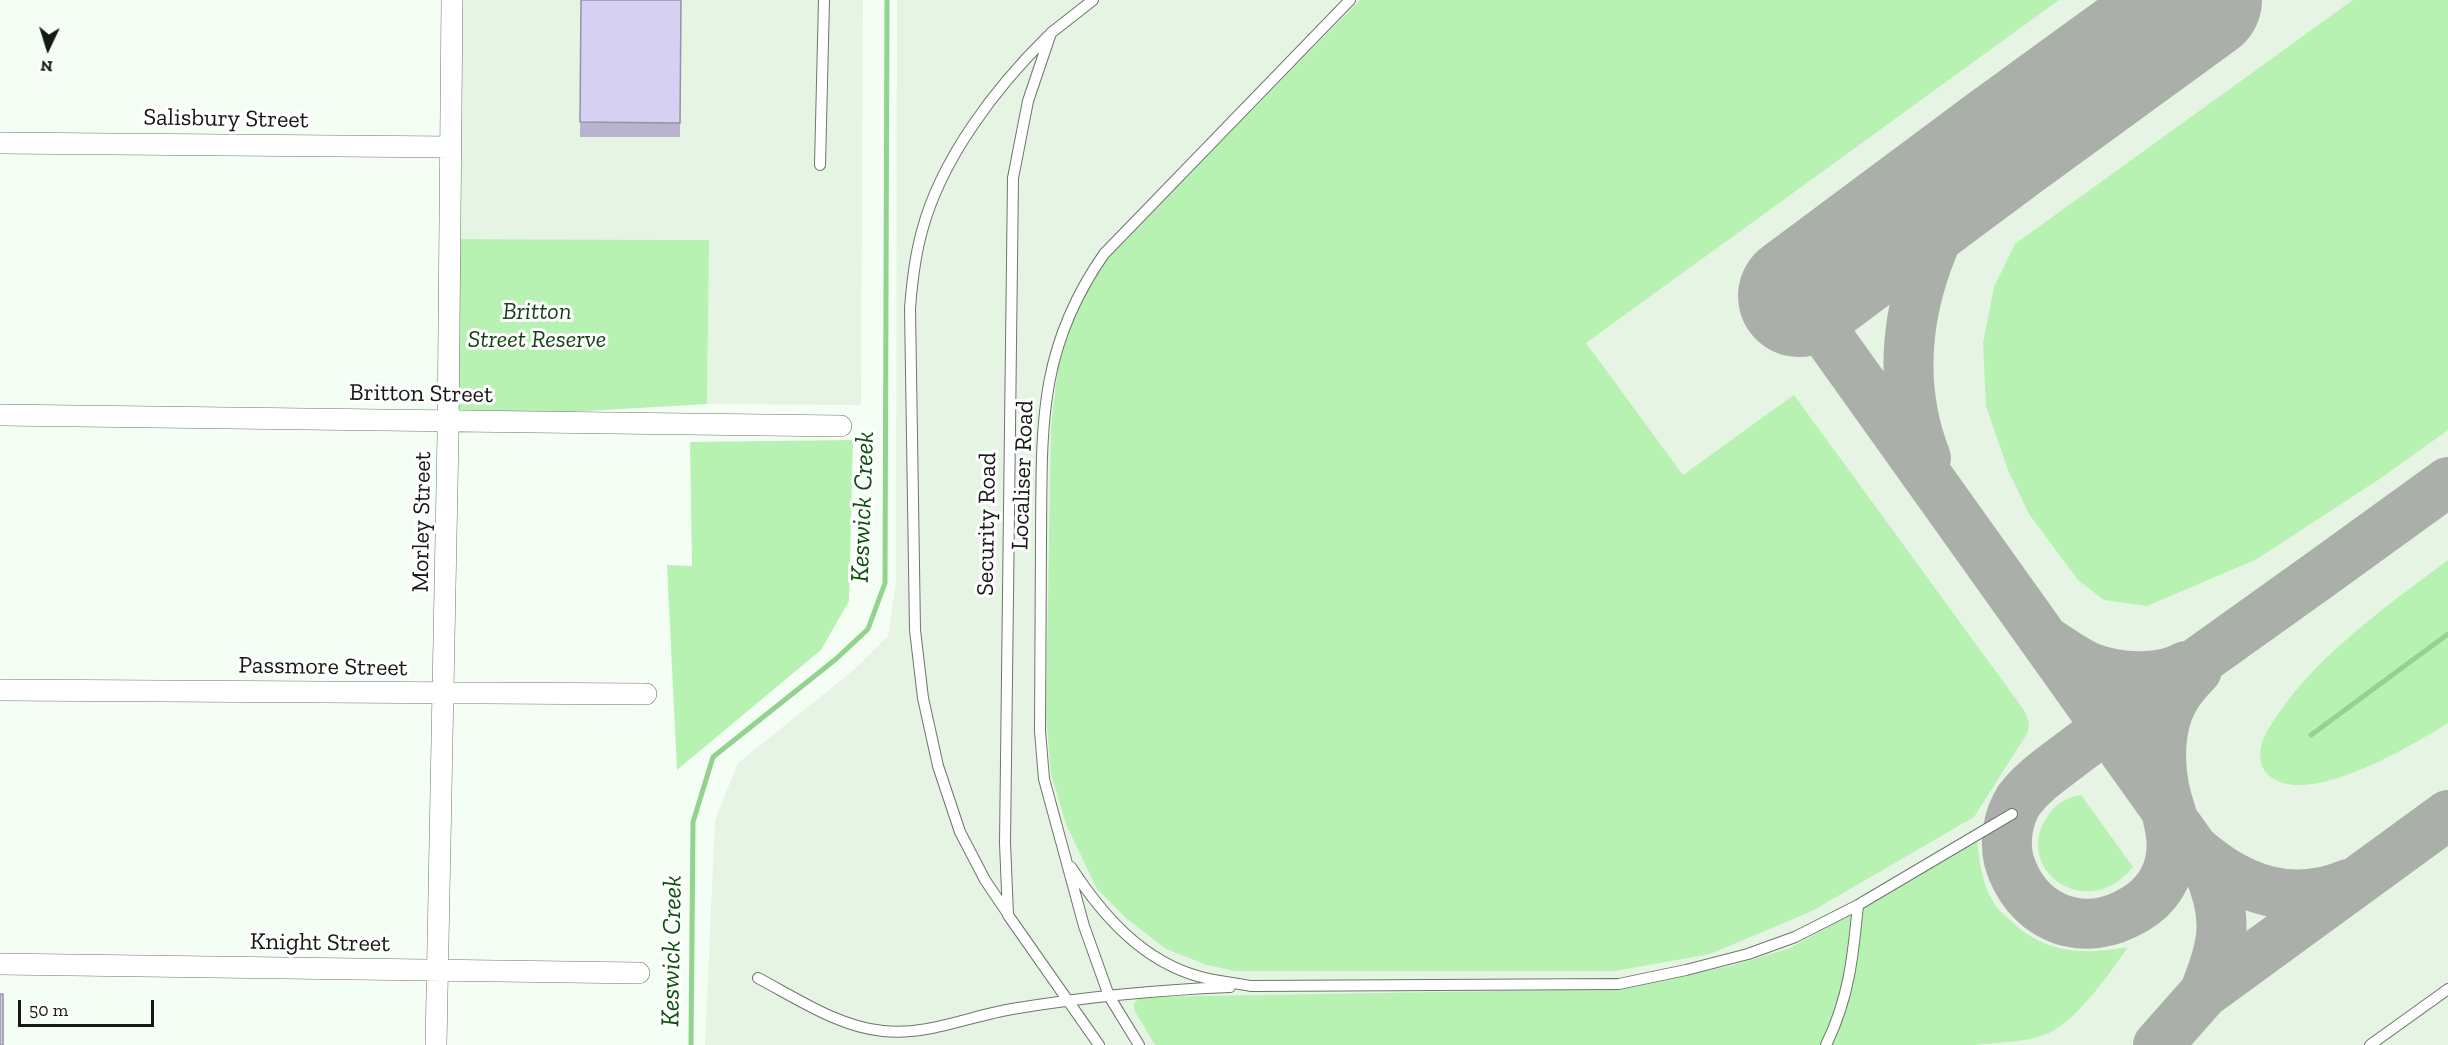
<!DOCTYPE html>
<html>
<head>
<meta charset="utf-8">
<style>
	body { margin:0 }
	#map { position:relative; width:2448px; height:1045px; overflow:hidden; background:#f5fef4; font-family:"Zilla Slab",serif }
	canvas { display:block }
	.north { position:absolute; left:18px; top:18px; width:60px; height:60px; -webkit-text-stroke:4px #fff; paint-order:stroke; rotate:184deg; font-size:16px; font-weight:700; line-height:24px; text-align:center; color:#151815 }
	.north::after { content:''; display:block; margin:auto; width:21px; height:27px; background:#151815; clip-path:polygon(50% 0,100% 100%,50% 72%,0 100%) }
	.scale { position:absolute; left:18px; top:1000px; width:136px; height:27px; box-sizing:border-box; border:3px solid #151815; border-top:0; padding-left:8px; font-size:18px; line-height:21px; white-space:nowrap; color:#151815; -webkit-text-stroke:4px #fff; paint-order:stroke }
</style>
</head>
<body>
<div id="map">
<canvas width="2448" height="1045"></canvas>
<div class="north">N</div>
<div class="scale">50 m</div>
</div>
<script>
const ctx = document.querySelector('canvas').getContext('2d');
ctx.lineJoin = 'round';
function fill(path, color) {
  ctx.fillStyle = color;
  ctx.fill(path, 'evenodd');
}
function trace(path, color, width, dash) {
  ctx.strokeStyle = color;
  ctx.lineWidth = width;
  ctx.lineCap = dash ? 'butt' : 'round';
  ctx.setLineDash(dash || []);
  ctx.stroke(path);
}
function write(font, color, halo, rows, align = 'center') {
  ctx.font = font + ' "Zilla Slab",serif';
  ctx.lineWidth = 6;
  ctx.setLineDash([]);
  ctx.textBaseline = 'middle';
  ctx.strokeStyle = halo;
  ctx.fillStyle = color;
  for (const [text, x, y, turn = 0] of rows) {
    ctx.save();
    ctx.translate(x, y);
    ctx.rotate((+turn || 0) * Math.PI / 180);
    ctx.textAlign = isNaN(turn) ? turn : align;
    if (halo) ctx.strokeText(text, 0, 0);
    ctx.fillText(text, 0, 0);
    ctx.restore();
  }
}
fill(new Path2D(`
	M 454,0 L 863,0 L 861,405 L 707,404 L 708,240 L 450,239 Z
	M 897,0 L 2448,0 L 2448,1045 L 705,1045 L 715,820 L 738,763 L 856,668 L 888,636 L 896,582 Z`), '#e6f4e4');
fill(new Path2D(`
	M 1360,0 L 2059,0 L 1586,343 L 1683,475 L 1794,395 L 2024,710 L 2029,723 L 2028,732 L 1974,817 L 1812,911 L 1710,954 L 1615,971 L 1235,971 L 1207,965 L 1166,949 L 1127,919 L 1097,889 L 1066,824 L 1051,774 L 1046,715 L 1051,426 L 1059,358 L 1075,312 L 1105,261 Z
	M 2353,0 L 2448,0 L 2448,430 L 2381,478 L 2257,559 L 2147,606 L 2104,600 L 2078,580 L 2029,514 L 2008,470 L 1986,406 L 1983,343 L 1994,287 L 2015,244 Z
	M 450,239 L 709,240 L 707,404 L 449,419 Z
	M 853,440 L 849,601 L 821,650 L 677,770 L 667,565 L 692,566 L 690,442 Z
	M 2448,560 L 2448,723 C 2414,744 2298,815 2265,771 C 2256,758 2261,741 2269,728 C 2310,660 2385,607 2448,560 Z
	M 2081,795 L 2133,867 C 2086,926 2008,866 2050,813 C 2058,802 2068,797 2081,795 Z
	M 1977,838 C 1979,861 1982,885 1995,905 C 1999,911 2006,916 2011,921 C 2045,954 2084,955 2128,947 C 2110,973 2078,1019 2049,1033 C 2027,1043 1998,1042 1975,1045 L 1155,1045 L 1134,1010 L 1134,1004 L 1140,997 L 1616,989 L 1730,966 L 1790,948 L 1902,886 Z`), '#b7f2b3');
trace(new Path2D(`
	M 2311,735 L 2448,634
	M 691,1045 L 693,822 L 713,757 L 836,659 L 868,629 L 885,583 L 887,0`), '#93d390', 5);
trace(new Path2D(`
	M 1799,296 L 2208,869 C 2229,918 2224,945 2204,993
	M 1926,458 C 1897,384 1906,307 1938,236 C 1942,227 1946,216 1951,207 C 1965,184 1985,164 2003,144
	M 2048,642 C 2061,651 2074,660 2089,667 C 2117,678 2160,681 2186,666
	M 2166,811 C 2170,827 2174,844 2170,861 C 2165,886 2149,903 2126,914 C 2076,939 2025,914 2009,861 C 2004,841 2008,817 2019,800 C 2033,781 2052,769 2070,755 C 2096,735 2123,716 2150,696 C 2250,625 2349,554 2448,482
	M 2171,812 C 2160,782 2157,743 2168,712 C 2173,697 2186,681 2197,670
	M 2196,851 C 2240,889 2291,908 2348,884
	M 2158,1045 L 2204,993 L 2448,815`), '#aab0a9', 50);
trace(new Path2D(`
	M 1799,296 L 2003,144 L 2201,0`), '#aab0a9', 122);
const lane = new Path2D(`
	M 1093,0 L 1051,33 L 1028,101 L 1013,178 L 1005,843 L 1008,915 L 1099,1045
	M 820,165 L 824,0
	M 1071,867 C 1102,915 1143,962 1201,977 C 1217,981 1234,983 1251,986 L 1619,984 L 1686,970 L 1748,954 L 1795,937 L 1858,905 L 2012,814
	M 1008,914 L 985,880 L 960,832 L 938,766 L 923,698 L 915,630 L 910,308 C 912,282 915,256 922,231 C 941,159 996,87 1048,36
	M 758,978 C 796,998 839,1027 883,1031 C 926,1036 970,1016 1012,1009 C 1084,997 1157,990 1230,987
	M 1139,1045 L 1109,996 L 1084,926 L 1044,779 L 1040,731 C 1040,667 1041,604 1041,540 C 1042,428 1037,350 1104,254 L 1350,0
	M 1826,1045 C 1849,998 1853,957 1858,905
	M 2370,1045 L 2448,989`);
const street = new Path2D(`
	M 0,143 L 451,147
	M 0,415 L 841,426
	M 0,690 L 646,694
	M 0,964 L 639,973
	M 436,1045 L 448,436 L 452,0`);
trace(lane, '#6e766d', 12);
trace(street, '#6e766d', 22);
trace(lane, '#fff', 10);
trace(street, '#fff', 21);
fill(new Path2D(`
	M 581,0 L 681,0 L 680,137 L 580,137 Z`), '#b8b4d0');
const building = new Path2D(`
	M 581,0 L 681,0 L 680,123 L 580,122 Z
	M 0,994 L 3,994 L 3,1045 L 0,1045 Z`);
fill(building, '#d6d1f2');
trace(building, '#9692a9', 1.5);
write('24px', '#151815', '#fff', [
	["Salisbury Street",226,119,1],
	["Britton Street",421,394,1],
	["Localiser Road",1023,475,-88],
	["Morley Street",422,522,-89],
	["Security Road",987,524,-89],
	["Passmore Street",323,667,1],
	["Knight Street",320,943,1]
]);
write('italic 24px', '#143f13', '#fff', [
	["Britton",537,312],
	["Street Reserve",537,340]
]);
write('italic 26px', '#0d500f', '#fff', [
	["Keswick Creek",863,507,-88],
	["Keswick Creek",672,951,-89]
]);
</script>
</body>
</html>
